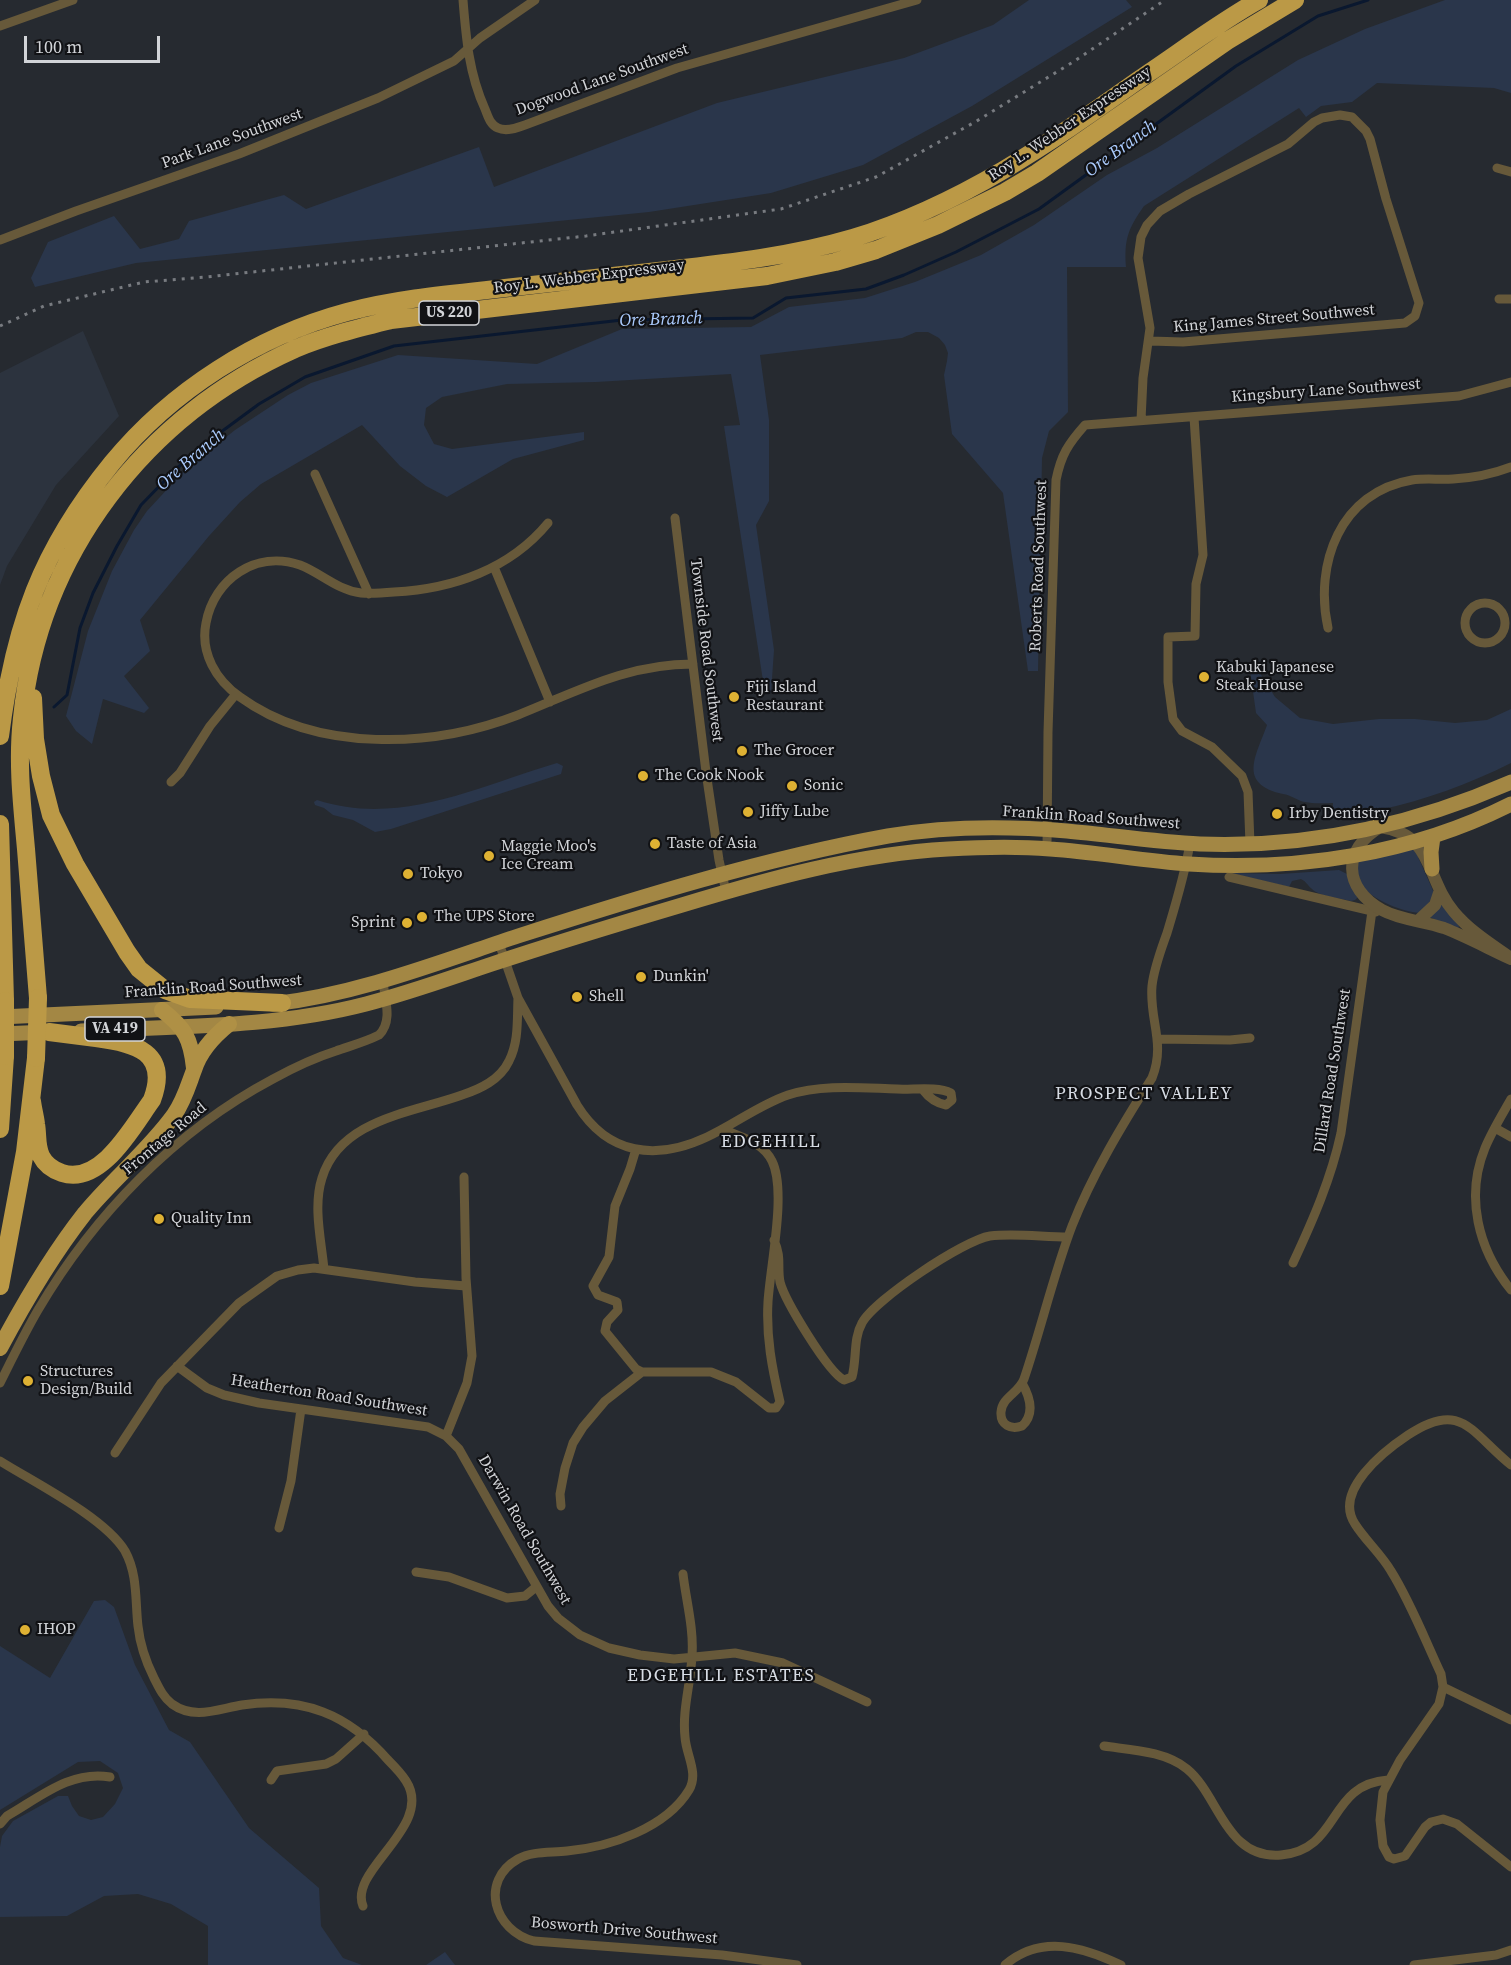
<!DOCTYPE html>
<html>
<head>
<meta charset="utf-8">
<style>
	body { margin:0 }
	#map { position:relative; width:1511px; height:1965px; overflow:hidden; background:#262a30; font-family:"Source Serif 4",serif }
	canvas { display:block }
	.scale { position:absolute; left:24px; top:36px; width:136px; height:27px; box-sizing:border-box; border:3px solid #d2d4d8; border-top:0; padding-left:8px; font-size:18px; line-height:21px; white-space:nowrap; color:#d2d4d8; -webkit-text-stroke:4px #111215; paint-order:stroke }
</style>
</head>
<body>
<div id="map">
<canvas width="1511" height="1965"></canvas>
<div class="scale">100 m</div>
</div>
<script>
const ctx = document.querySelector('canvas').getContext('2d');
ctx.lineJoin = 'round';
function fill(path, color) {
  ctx.fillStyle = color;
  ctx.fill(path, 'evenodd');
}
function trace(path, color, width, dash) {
  ctx.strokeStyle = color;
  ctx.lineWidth = width;
  ctx.lineCap = dash ? 'butt' : 'round';
  ctx.setLineDash(dash || []);
  ctx.stroke(path);
}
function write(font, color, halo, rows, align = 'center') {
  ctx.font = font + ' "Source Serif 4",serif';
  ctx.lineWidth = 4.5;
  ctx.setLineDash([]);
  ctx.textBaseline = 'middle';
  ctx.strokeStyle = halo;
  ctx.fillStyle = color;
  for (const [text, x, y, turn = 0] of rows) {
    ctx.save();
    ctx.translate(x, y);
    ctx.rotate((+turn || 0) * Math.PI / 180);
    ctx.textAlign = isNaN(turn) ? turn : align;
    if (halo) ctx.strokeText(text, 0, 0);
    ctx.fillText(text, 0, 0);
    ctx.restore();
  }
}
fill(new Path2D(`
	M 83,331 L 119,416 L 56,485 L 7,566 L 0,585 L 0,373 Z`), '#2c333e');
fill(new Path2D(`
	M 1029,0 L 1126,0 L 1132,7 L 972,106 L 863,165 L 771,193 L 649,212 L 136,263 L 35,287 L 31,278 L 48,242 L 114,216 L 140,249 L 179,239 L 189,221 L 284,195 L 306,209 L 479,147 L 494,187 L 717,103 L 904,58 L 993,25 Z
	M 1445,0 L 1511,0 L 1511,93 L 1494,88 L 1377,83 L 1352,102 L 1321,106 L 1306,117 L 1299,108 L 1144,206 C 1128,229 1124,239 1126,267 L 1067,267 L 1068,412 L 1049,431 L 1042,458 L 1038,671 L 1028,671 L 1003,493 L 952,434 L 944,375 L 947,361 L 948,353 L 945,345 L 939,338 L 928,332 L 916,332 L 902,338 L 760,355 L 769,420 L 769,501 L 756,525 L 774,650 L 771,693 L 765,694 L 724,426 L 740,425 L 731,374 L 596,382 L 507,384 L 442,397 L 426,408 L 424,425 L 434,444 L 452,449 L 584,432 L 584,440 L 513,459 L 447,497 L 426,486 L 400,466 L 362,425 L 261,484 L 240,502 L 209,536 L 140,620 L 150,651 L 124,676 L 149,708 L 144,713 L 103,699 L 92,744 L 76,731 L 66,716 L 88,631 L 112,571 L 134,530 L 147,511 L 186,469 L 235,430 L 288,395 L 311,383 L 398,355 L 537,364 L 622,329 L 751,327 L 789,307 L 865,298 L 915,282 L 981,255 L 1034,225 L 1107,175 L 1157,148 L 1298,60 L 1365,29 Z
	M 1250,670 L 1258,670 L 1275,697 L 1300,718 L 1333,724 L 1379,719 L 1415,719 L 1455,723 L 1487,720 L 1511,709 L 1511,763 C 1469,784 1425,800 1379,810 C 1365,813 1348,813 1333,815 L 1333,803 C 1324,803 1314,804 1305,802 C 1298,801 1291,795 1283,794 C 1237,784 1256,756 1267,725 L 1256,713 Z
	M 557,763 L 563,766 L 561,774 L 391,829 L 375,832 L 353,820 L 333,815 L 324,808 L 315,805 L 314,802 L 317,800 C 400,827 479,786 557,763 Z
	M 1414,848 L 1435,895 L 1421,913 C 1404,913 1371,899 1361,885 C 1357,879 1357,869 1356,862 Z
	M 1339,870 L 1349,875 L 1359,896 L 1355,900 L 1351,901 C 1340,898 1320,897 1312,889 C 1307,885 1307,882 1301,879 L 1292,881 L 1289,887 L 1230,873 L 1280,874 Z
	M 1441,902 L 1459,926 L 1458,929 L 1429,917 Z
	M 105,1600 L 114,1607 L 135,1665 L 169,1730 L 190,1742 L 249,1828 L 319,1888 L 321,1926 L 343,1958 L 362,1965 L 208,1965 L 208,1926 L 171,1904 L 138,1894 L 104,1896 L 67,1916 L 0,1917 L 0,1847 L 2,1836 L 13,1821 L 58,1796 L 68,1796 L 72,1806 L 79,1816 L 91,1820 L 103,1817 L 115,1804 L 123,1788 L 118,1773 L 100,1761 L 78,1762 L 0,1810 L 0,1646 L 50,1678 L 94,1601 Z
	M 445,1952 L 455,1965 L 426,1965 Z`), '#2a364b');
trace(new Path2D(`
	M 54,707 L 67,695 L 80,628 L 93,593 L 117,546 L 141,505 L 177,468 L 221,432 L 259,404 L 305,377 L 394,346 L 622,320 L 753,318 L 786,298 L 866,289 L 904,275 L 956,252 L 1039,209 L 1236,66 L 1318,16 L 1368,0`), '#0a182f', 3);
trace(new Path2D(`
	M 463,0 C 466,38 469,74 485,109 C 488,116 490,125 498,128 C 506,132 517,128 525,125 L 677,68 L 917,0
	M 0,26 L 73,0
	M 1497,168 L 1511,172
	M 0,240 L 76,211 L 239,154 L 378,98 L 454,61 L 480,38 L 535,0
	M 1499,299 L 1511,299
	M 1194,417 L 1203,555 L 1196,584 L 1195,636 L 1168,637 L 1168,682 L 1173,719 L 1182,731 L 1212,747 L 1242,776 L 1248,792 L 1250,844
	M 1141,420 L 1143,378 L 1150,328 L 1138,258 L 1141,237 L 1147,225 L 1160,211 L 1189,194 L 1288,144 L 1314,122 L 1322,118 L 1340,115 L 1352,117 L 1366,131 L 1370,139 L 1386,199 L 1419,303 L 1415,316 L 1405,323 L 1183,342 L 1150,341
	M 315,474 L 369,594
	M 675,518 L 706,772 L 719,860 L 726,892
	M 548,523 C 510,569 453,589 394,592 C 383,593 372,594 361,593 C 337,590 321,573 300,565 C 256,550 214,579 206,623 C 200,653 216,680 240,697 C 317,753 433,748 518,715 C 578,691 627,664 693,664
	M 494,567 L 550,702
	M1465 623a20 20 0 1 1 40 0a20 20 0 1 1-40 0Z
	M 1328,628 C 1314,564 1340,492 1412,480 C 1426,478 1439,480 1453,479 C 1473,478 1493,474 1511,467
	M 171,782 L 180,773 L 210,726 L 236,694
	M 1047,848 L 1048,732 L 1056,480 C 1061,455 1068,444 1085,425 L 1459,396 L 1511,382
	M 1229,877 L 1376,912
	M 499,943 L 518,998 L 577,1105 C 608,1155 656,1161 707,1137 C 735,1124 759,1105 788,1095 C 822,1084 861,1088 897,1089 C 912,1090 937,1086 951,1093 L 952,1100 L 946,1105 C 936,1103 929,1098 923,1090
	M 1158,1039 L 1230,1040 L 1250,1038
	M 1511,1099 C 1502,1115 1492,1131 1485,1148 C 1465,1197 1478,1249 1511,1290
	M 1495,1128 L 1511,1137
	M 636,1149 L 630,1169 L 615,1206 L 609,1257 L 593,1286 L 598,1295 L 617,1302 L 618,1310 L 607,1322 L 605,1331 L 636,1369 L 642,1372
	M 774,1240 C 782,1258 777,1266 780,1282 C 785,1301 828,1372 844,1380 L 852,1377 C 857,1359 853,1339 862,1323 C 874,1300 964,1240 990,1236 C 1015,1233 1043,1237 1068,1237
	M 1293,1263 C 1313,1220 1331,1179 1341,1133 L 1372,911
	M 324,1269 C 321,1239 313,1206 322,1178 C 340,1119 412,1113 462,1095 C 480,1089 500,1080 509,1061 C 519,1042 517,1019 518,998
	M 177,1366 L 207,1388 L 224,1395 L 259,1403 L 428,1427 L 446,1436 L 459,1449 L 548,1606 L 558,1618 L 580,1635 L 609,1648 L 640,1655 L 674,1659 L 735,1653 L 783,1663 L 867,1702
	M 0,1383 C 12,1359 24,1334 38,1310 C 94,1215 175,1131 273,1079 C 293,1068 314,1058 336,1051 C 350,1046 365,1042 379,1035 C 393,1021 385,1000 383,982
	M 1022,1383 C 1030,1397 1035,1414 1022,1426 C 1011,1430 1000,1425 1001,1412 C 1002,1397 1019,1393 1024,1379 C 1041,1329 1053,1276 1072,1226 C 1092,1175 1122,1125 1152,1078 C 1166,1043 1149,1020 1152,986 C 1154,968 1161,950 1167,933 C 1176,903 1185,874 1190,843
	M 446,1436 L 467,1383 L 472,1356 L 466,1278 L 464,1177
	M 115,1453 L 161,1383 L 239,1303 L 277,1276 L 298,1270 L 314,1268 L 415,1282 L 466,1286
	M 0,1461 C 35,1483 104,1517 125,1551 C 138,1575 135,1600 138,1626 C 140,1645 146,1662 154,1678 C 159,1688 163,1697 172,1704 C 194,1720 218,1709 242,1705 C 303,1696 348,1714 388,1760 C 394,1766 401,1773 406,1781 C 435,1826 348,1870 363,1906
	M 1511,1465 C 1471,1433 1462,1399 1408,1435 C 1384,1451 1333,1491 1355,1524 C 1365,1540 1381,1554 1391,1571 C 1411,1603 1425,1640 1441,1674 L 1443,1687 L 1439,1704 L 1400,1760 L 1383,1792 L 1380,1820 L 1383,1846 L 1389,1857 L 1394,1859 L 1405,1856 L 1425,1827 L 1431,1822 L 1443,1819 L 1457,1824 L 1511,1867
	M 561,1506 L 560,1494 L 565,1468 L 573,1443 L 583,1427 L 605,1401 L 642,1372 L 711,1372 L 736,1382 L 769,1408 L 776,1408 L 780,1402 C 772,1368 766,1337 768,1302 C 770,1267 787,1191 772,1161 C 762,1141 741,1138 723,1129
	M 279,1528 L 291,1481 L 301,1409
	M 416,1572 L 449,1577 L 507,1598 L 525,1596 L 536,1587
	M 683,1574 C 686,1600 694,1629 692,1655 C 691,1683 682,1709 685,1737 C 686,1755 699,1773 689,1790 C 666,1828 610,1847 567,1851 C 551,1853 532,1851 518,1859 C 479,1881 494,1931 534,1941 L 722,1955 L 797,1965
	M 1443,1687 L 1511,1720
	M 1104,1746 C 1131,1750 1165,1751 1187,1769 C 1219,1795 1226,1860 1281,1855 C 1341,1850 1327,1784 1388,1780
	M 271,1780 L 277,1771 L 326,1764 L 336,1759 L 364,1734
	M 0,1824 L 7,1816 C 39,1798 70,1770 110,1777
	M 1005,1965 C 1041,1934 1083,1947 1121,1965
	M 1414,1965 L 1496,1955 L 1511,1950`), '#67593a', 9);
trace(new Path2D(`
	M 1419,920 L 1435,905 L 1440,890
	M 1511,958 C 1491,944 1470,931 1454,912 C 1425,878 1434,834 1380,827 C 1342,850 1343,888 1382,910 C 1400,920 1424,921 1444,928 C 1467,937 1489,949 1511,959`), '#67593a', 12);
trace(new Path2D(`
	M 1432,869 L 1431,852 L 1433,837
	M 273,1004 C 358,994 437,963 518,936 C 640,897 762,859 888,836 C 946,826 1008,826 1067,831 C 1111,835 1156,842 1200,844 C 1308,848 1413,825 1511,782
	M 0,1017 L 216,1007
	M 81,1031 C 176,1026 274,1028 366,1004 C 409,993 450,978 492,964 C 555,943 618,924 682,905 C 768,879 857,854 948,849 C 982,847 1016,846 1050,849 C 1097,852 1143,861 1189,864 C 1300,871 1412,854 1511,804
	M 0,1034 L 48,1032`), '#a38744', 15);
trace(new Path2D(`
	M 162,1010 C 185,1028 191,1039 194,1068
	M 0,1348 C 25,1301 52,1255 85,1213 C 113,1179 148,1151 174,1115 C 184,1101 188,1086 194,1070 C 200,1051 214,1036 229,1024`), '#af9045', 16);
trace(new Path2D(`
	M 33,698 L 35,739 L 41,776 L 51,815 L 75,864 L 127,952 L 139,969 L 165,990 L 190,999 L 282,1003
	M 0,736 C 14,626 41,550 112,463 C 171,391 257,336 347,312 C 392,300 440,295 487,290 C 547,283 607,277 667,270 C 729,263 792,256 853,238 C 966,203 1052,141 1147,74 C 1184,49 1220,22 1259,0
	M 0,824 L 5,1001
	M 38,998 C 34,949 30,899 26,849 C 22,805 17,762 22,718 C 39,553 145,416 295,349 C 326,336 359,328 391,320 L 767,276 L 835,262 L 876,250 L 938,225 L 1005,192 L 1037,173 L 1227,41 L 1295,0
	M 32,1101 C 33,1109 35,1116 36,1124 C 38,1135 36,1145 41,1156 C 45,1164 53,1170 62,1173 C 101,1186 133,1126 152,1100 C 170,1052 135,1043 96,1038 C 81,1036 65,1034 49,1032
	M 0,1129 L 5,1056
	M 0,1286 L 25,1152 L 36,1058`), '#bb9946', 18);
trace(new Path2D(`
	M 0,326 L 44,306 L 144,282 L 206,277 L 586,236 L 781,209 L 876,177 L 975,122 L 1073,62 L 1165,0`), '#787b80', 3, [3, 6]);
trace(new Path2D(`
	M 5,1056 L 5,1001
	M 36,1058 L 38,998`), '#bb9946', 18);
for (const [x, y, r, color] of [
	[1204,677,6,"#deb133"],
	[734,697,6,"#deb133"],
	[742,751,6,"#deb133"],
	[643,776,6,"#deb133"],
	[792,786,6,"#deb133"],
	[748,812,6,"#deb133"],
	[1277,814,6,"#deb133"],
	[655,844,6,"#deb133"],
	[489,856,6,"#deb133"],
	[408,874,6,"#deb133"],
	[422,917,6,"#deb133"],
	[407,923,6,"#deb133"],
	[641,977,6,"#deb133"],
	[577,997,6,"#deb133"],
	[159,1219,6,"#deb133"],
	[28,1381,6,"#deb133"],
	[25,1630,6,"#deb133"]
]) {
  const dot = new Path2D();
  dot.arc(x, y, r, 0, 2 * Math.PI);
  ctx.fillStyle = color;
  ctx.fill(dot);
  trace(dot, '#111215', 2);
}
for (const [x, y, w] of [
	[449,313,60],
	[115,1029,60]
]) {
  const box = new Path2D();
  box.roundRect(x - w / 2, y - 12, w, 24, 4.5);
  ctx.fillStyle = '#111215';
  ctx.fill(box);
  trace(box, '#d2d4d8', 1.5);
}
write('bold 15px', '#d2d4d8', null, [
	["US 220",449,313],
	["VA 419",115,1029]
]);
write('16px', '#d2d4d8', '#111215', [
	["Dogwood Lane Southwest",602,80,-20],
	["Roy L. Webber Expressway",1070,124,-34],
	["Park Lane Southwest",232,139,-20],
	["Roy L. Webber Expressway",589,277,-7],
	["King James Street Southwest",1274,319,-5],
	["Kingsbury Lane Southwest",1326,391,-4],
	["Roberts Road Southwest",1039,566,-88],
	["Townside Road Southwest",706,650,83],
	["Franklin Road Southwest",1091,818,4],
	["Franklin Road Southwest",213,987,-4],
	["Dillard Road Southwest",1333,1071,-81],
	["Frontage Road",165,1139,-40],
	["Heatherton Road Southwest",329,1396,9],
	["Darwin Road Southwest",524,1530,60],
	["Bosworth Drive Southwest",624,1931,5]
]);
write('16px', '#d2d4d8', '#111215', [
	["Kabuki Japanese",1216,668],
	["Steak House",1216,686],
	["Fiji Island",746,688],
	["Restaurant",746,706],
	["The Grocer",754,751],
	["The Cook Nook",655,776],
	["Sonic",804,786],
	["Jiffy Lube",760,812],
	["Irby Dentistry",1289,814],
	["Taste of Asia",667,844],
	["Maggie Moo's",501,847],
	["Ice Cream",501,865],
	["Tokyo",420,874],
	["The UPS Store",434,917],
	["Sprint",395,923,"right"],
	["Dunkin'",653,977],
	["Shell",589,997],
	["Quality Inn",171,1219],
	["Structures",40,1372],
	["Design/Build",40,1390],
	["IHOP",37,1630]
], 'left');
write('italic 18px', '#aacafc', '#111215', [
	["Ore Branch",1121,149,-36],
	["Ore Branch",661,320,-2],
	["Ore Branch",191,460,-41]
]);
ctx.letterSpacing = '1.5px';
write('18px', '#d7dce4', '#111215', [
	["PROSPECT VALLEY",1144,1094],
	["EDGEHILL",771,1142],
	["EDGEHILL ESTATES",721,1676]
]);
ctx.letterSpacing = '0px';
</script>
</body>
</html>
